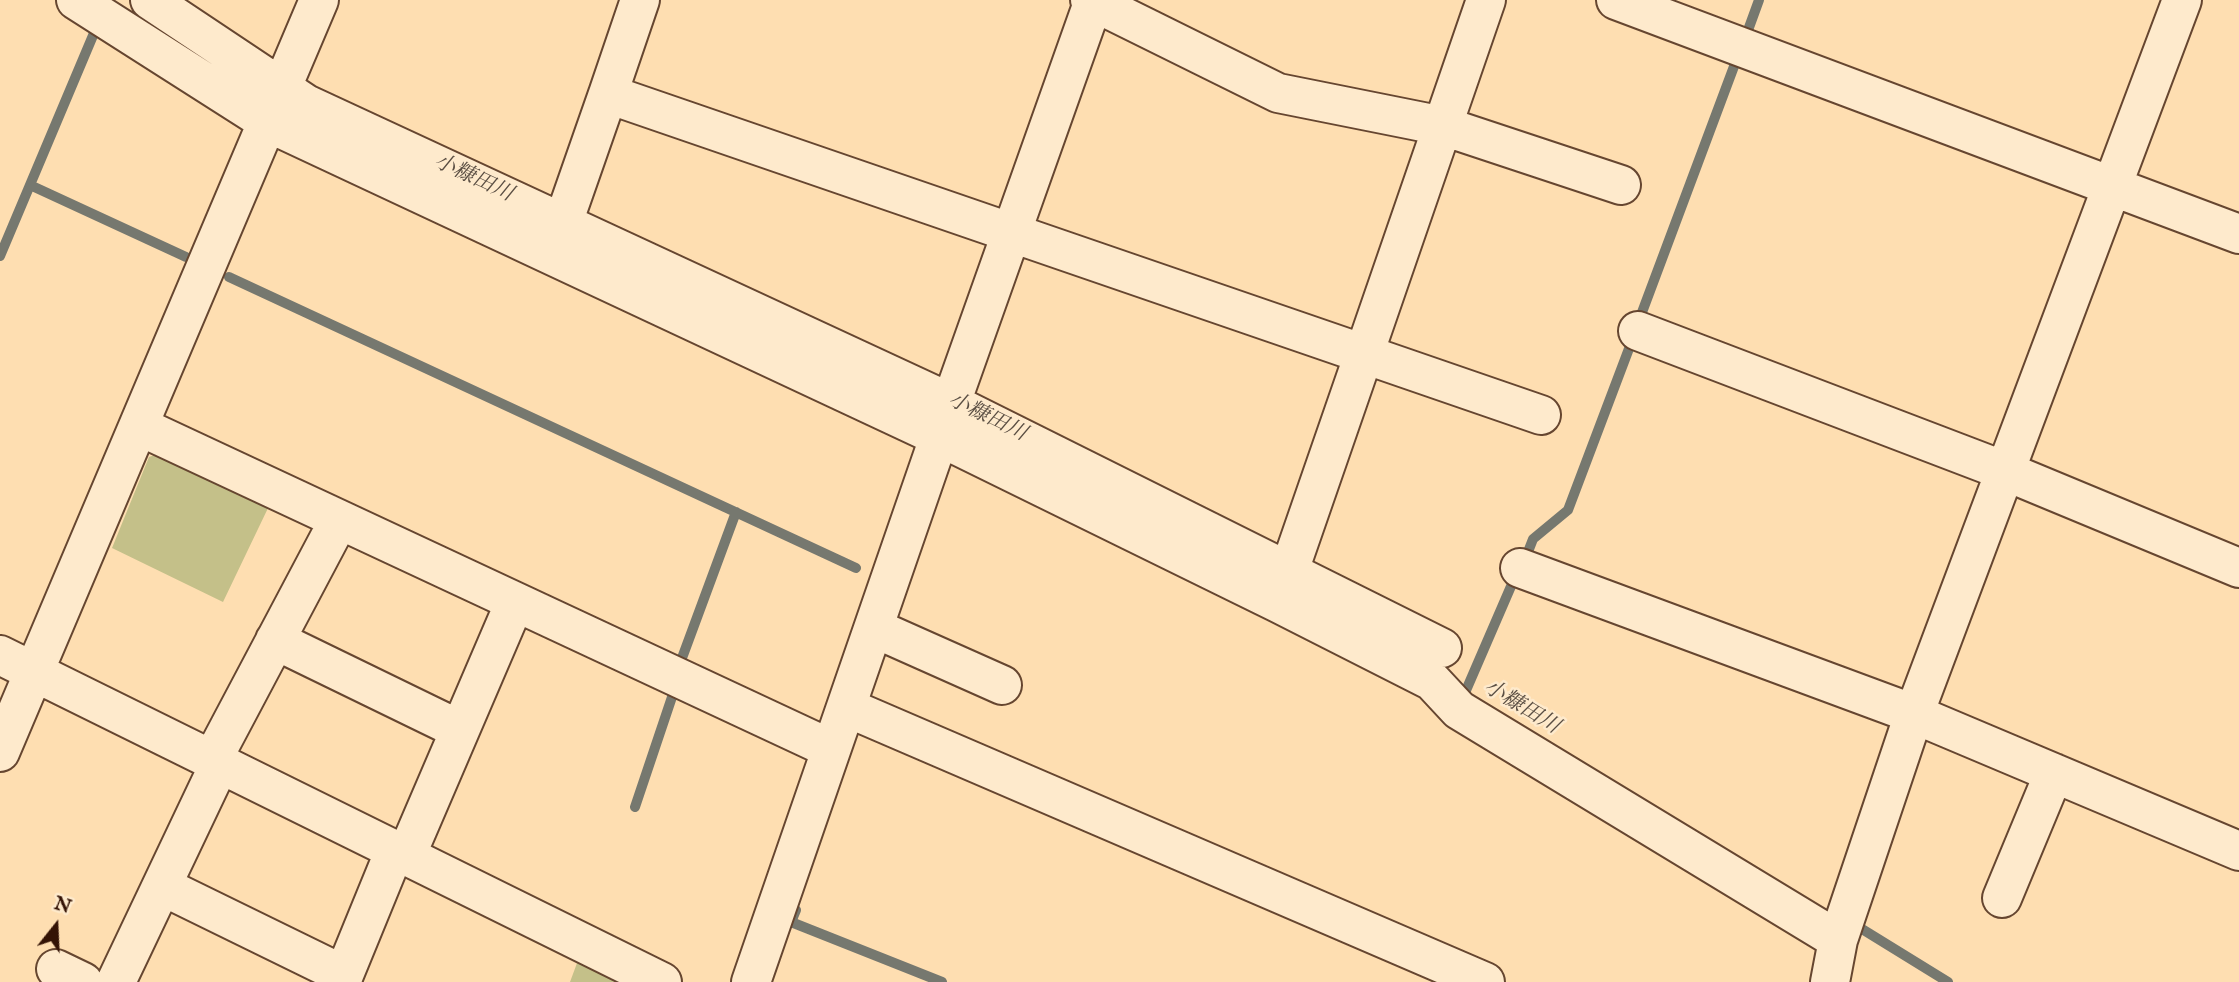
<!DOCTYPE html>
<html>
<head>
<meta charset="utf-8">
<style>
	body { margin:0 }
	#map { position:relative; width:2239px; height:982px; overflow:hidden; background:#fedeb1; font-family:"IM FELL English",serif }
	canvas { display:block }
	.north { position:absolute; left:21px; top:891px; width:70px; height:70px; -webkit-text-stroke:5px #feeacc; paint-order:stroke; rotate:18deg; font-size:19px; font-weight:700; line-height:28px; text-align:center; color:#341305 }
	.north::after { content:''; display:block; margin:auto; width:24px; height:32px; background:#341305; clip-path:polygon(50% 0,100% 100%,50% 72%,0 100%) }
</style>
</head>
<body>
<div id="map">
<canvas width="2239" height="982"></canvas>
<div class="north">N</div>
</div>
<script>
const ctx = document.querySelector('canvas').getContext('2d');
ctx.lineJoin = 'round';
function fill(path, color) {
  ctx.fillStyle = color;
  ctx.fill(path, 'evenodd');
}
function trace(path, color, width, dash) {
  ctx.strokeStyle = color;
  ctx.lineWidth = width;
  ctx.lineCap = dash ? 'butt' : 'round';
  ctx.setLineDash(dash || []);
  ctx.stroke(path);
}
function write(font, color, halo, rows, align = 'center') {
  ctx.font = font + ' "IM FELL English","Noto Serif JP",serif';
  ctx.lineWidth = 5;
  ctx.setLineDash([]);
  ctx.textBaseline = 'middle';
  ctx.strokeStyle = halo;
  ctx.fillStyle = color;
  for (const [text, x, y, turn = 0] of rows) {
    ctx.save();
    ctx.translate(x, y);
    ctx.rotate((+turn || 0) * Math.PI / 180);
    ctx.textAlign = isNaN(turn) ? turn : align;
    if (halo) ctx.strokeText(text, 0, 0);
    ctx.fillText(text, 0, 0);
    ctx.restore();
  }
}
fill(new Path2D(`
	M 160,453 L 269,506 L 223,602 L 112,548 L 149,457 Z
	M 580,955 L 635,982 L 570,982 Z`), '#c4c089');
trace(new Path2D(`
	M 1754,36 L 1747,33 L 1759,0
	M 30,185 L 186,257
	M 0,256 L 97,26
	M 229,277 L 856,568
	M 1641,315 L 1736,61
	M 1530,559 L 1526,557 L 1533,539 L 1568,510 L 1633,338
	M 682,658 L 736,512
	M 1464,695 L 1515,577
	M 635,807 L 673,694
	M 796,910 L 791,922 L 942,982
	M 1862,929 L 1948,982`), '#76786f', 10);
const minor = new Path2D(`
	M 76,0 L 269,123 L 940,437 L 1278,603 L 1432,681 L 1459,710 L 1838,940
	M 150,0 L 306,104 L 951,403 L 1442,648
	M 640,0 L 608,94 L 1364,354 L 1486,0
	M 1090,0 L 1278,93 L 1443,126 L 1621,185
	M 1616,0 L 2239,234
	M 563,223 L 608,94
	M 1638,331 L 2005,471 L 2239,568
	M 139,426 L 831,749
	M 1520,568 L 1914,714 L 2239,851
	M 1281,594 L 1364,354 L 1541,415
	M 874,628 L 1002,685
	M 275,640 L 460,730
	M 0,655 L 662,982
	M 846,707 L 1485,982
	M 0,752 L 319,0
	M 212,760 L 339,520
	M 406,856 L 515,602
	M 162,886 L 344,975
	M 2002,898 L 2054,773
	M 56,969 L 83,982
	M 116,982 L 220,763
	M 341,982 L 395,850
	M 751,982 L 951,403 L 1094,0
	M 1830,982 L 1838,940 L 1914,714 L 2182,0`);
trace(minor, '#664630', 42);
trace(minor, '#feeacc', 38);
write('italic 21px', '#5a4e43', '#feeacc', [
	["小糠田川",473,179,25],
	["小糠田川",987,418,26],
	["小糠田川",1521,708,31]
]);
</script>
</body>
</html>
